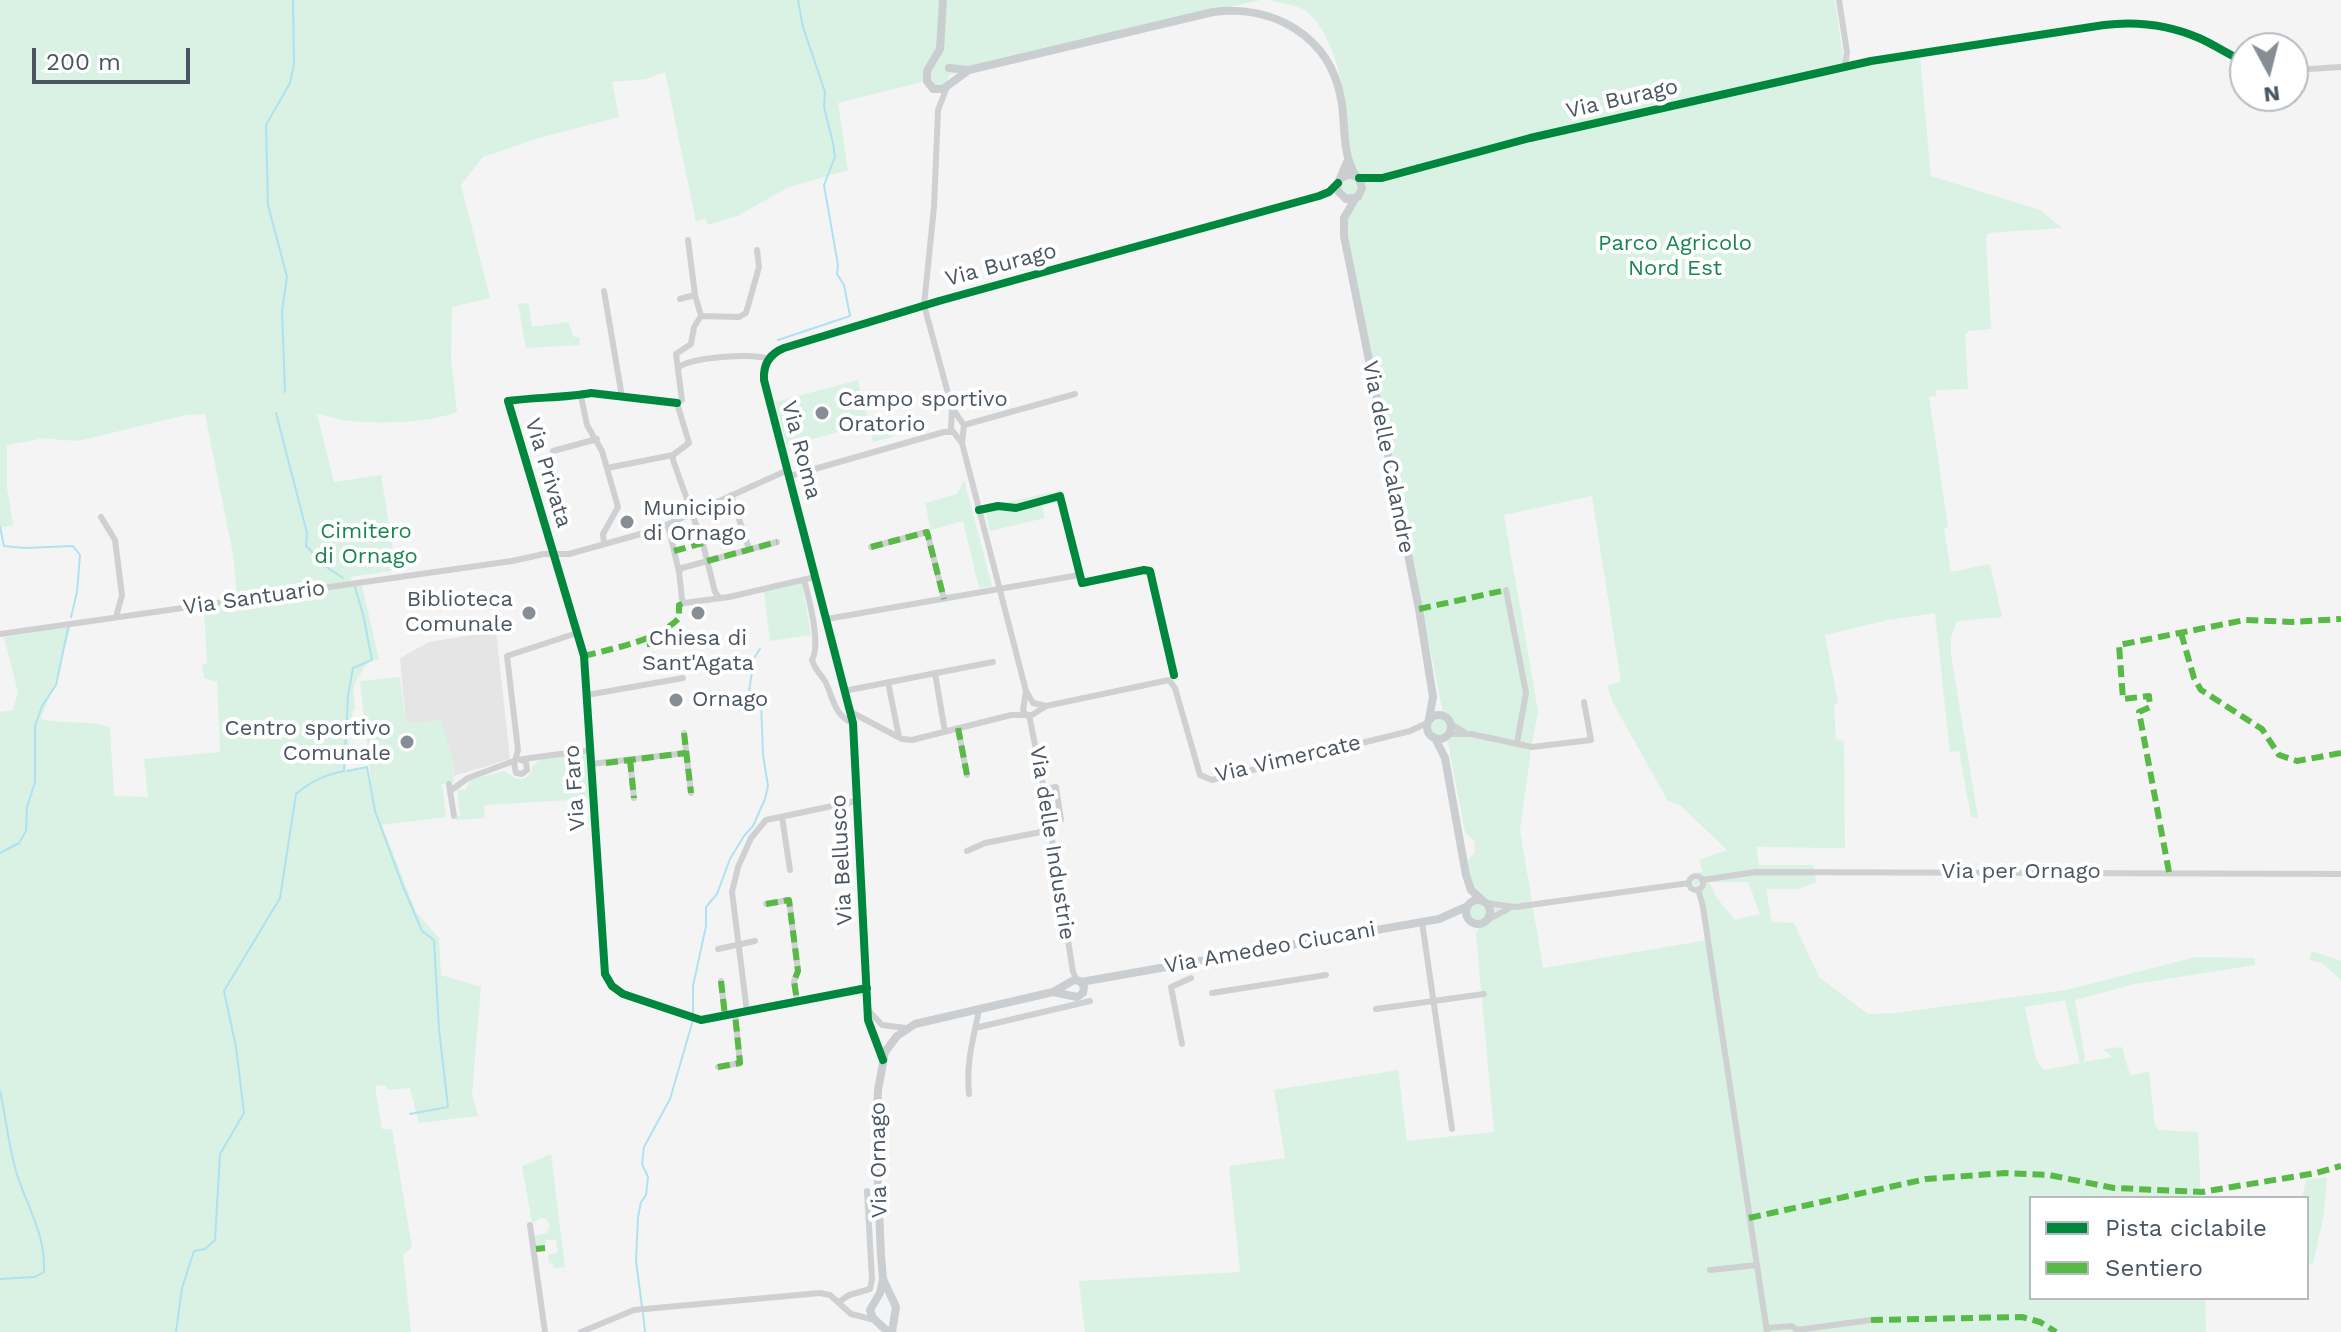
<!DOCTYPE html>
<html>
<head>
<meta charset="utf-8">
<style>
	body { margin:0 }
	#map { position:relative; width:2341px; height:1332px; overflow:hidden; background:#f4f4f4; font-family:"Work Sans",sans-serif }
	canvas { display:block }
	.legend { position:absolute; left:2029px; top:1196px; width:280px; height:104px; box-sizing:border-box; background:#fff; border:2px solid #b7bbc0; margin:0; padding:10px 14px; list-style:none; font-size:24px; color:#4a5661 }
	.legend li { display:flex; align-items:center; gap:16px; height:40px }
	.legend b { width:40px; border:2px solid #b7bbc0 }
	.north { position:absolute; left:2229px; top:32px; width:80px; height:80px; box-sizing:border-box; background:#fff; border:2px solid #b7bbc0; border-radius:50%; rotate:173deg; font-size:22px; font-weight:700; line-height:32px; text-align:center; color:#4a5661 }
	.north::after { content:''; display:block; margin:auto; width:28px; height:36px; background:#868d94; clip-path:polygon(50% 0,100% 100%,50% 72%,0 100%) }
	.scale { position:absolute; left:32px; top:48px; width:158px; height:36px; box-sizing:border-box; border:4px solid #4a5661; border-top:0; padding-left:10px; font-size:24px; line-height:28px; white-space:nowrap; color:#4a5661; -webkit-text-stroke:6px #fff; paint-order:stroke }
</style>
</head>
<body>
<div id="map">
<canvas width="2341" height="1332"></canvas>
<ul class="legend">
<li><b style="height:10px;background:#00873e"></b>Pista ciclabile</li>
<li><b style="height:10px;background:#58b947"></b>Sentiero</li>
</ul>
<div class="north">N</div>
<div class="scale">200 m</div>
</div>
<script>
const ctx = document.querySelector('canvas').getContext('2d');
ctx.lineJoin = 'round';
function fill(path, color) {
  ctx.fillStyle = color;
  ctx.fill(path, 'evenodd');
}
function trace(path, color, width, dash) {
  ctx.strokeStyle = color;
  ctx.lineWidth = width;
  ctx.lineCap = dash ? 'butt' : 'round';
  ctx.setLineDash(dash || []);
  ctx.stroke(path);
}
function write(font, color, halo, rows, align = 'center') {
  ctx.font = font + ' "Work Sans",sans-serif';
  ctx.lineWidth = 8;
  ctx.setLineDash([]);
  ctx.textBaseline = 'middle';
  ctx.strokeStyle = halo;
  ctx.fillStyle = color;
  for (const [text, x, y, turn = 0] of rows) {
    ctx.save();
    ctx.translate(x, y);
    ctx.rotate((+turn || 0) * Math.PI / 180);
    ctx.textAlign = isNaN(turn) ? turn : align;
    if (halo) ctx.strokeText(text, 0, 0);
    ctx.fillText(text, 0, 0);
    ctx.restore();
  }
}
fill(new Path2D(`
	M 496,631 L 510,759 L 454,776 L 453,761 L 406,723 L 400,658 L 429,642 Z`), '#e6e5e6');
fill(new Path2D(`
	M 0,0 L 1261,0 L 1077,41 L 949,75 L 947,82 L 941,86 L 935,85 L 930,80 L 838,103 L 848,170 L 789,187 L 737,216 L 708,225 L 705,218 L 696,222 L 665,72 L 646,79 L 612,82 L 619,117 L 539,138 L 483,157 L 461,185 L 490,298 L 452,307 L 451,358 L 457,412 C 428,423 380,424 349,421 C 338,420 327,415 317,414 L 334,482 L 381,475 L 396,570 L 351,577 L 353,587 L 362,585 L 379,660 L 367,661 C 358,684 349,680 356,708 L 352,713 L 355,729 L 350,738 L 345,770 L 366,767 L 371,780 L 360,681 L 400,677 L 406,723 L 441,720 L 453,761 L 454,782 L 442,784 L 446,817 L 382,825 L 416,912 L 439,938 L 441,975 L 481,987 L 472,1094 L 478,1116 L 419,1123 L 410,1088 L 388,1090 L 385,1085 L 375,1086 L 382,1129 L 392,1129 L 412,1247 L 403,1255 L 411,1332 L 0,1332 L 0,712 L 13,710 L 18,692 L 4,637 L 71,627 L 57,677 L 41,719 C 59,724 99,720 110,728 L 114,796 L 148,797 L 144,759 L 220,752 L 217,682 L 204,678 L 202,664 L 207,663 L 204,607 L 238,601 L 233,554 L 205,414 L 186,415 L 78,441 L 37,438 L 36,440 L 7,445 L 7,488 L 13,525 L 0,528 Z
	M 1268,0 L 1835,0 L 1844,64 L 1848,68 L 1920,57 L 1931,176 L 2040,210 L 2062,228 L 1988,233 L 1986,238 L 1991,329 L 1969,331 L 1965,335 L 1968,389 L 1936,390 L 1936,396 L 1929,397 L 1948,527 L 1944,528 L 1951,572 L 1990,564 L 2002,617 L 1957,621 L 1951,638 L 1951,655 L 1978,818 L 1971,817 L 1959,751 L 1950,752 L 1935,613 L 1888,620 L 1825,635 L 1838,703 L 1834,705 L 1836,739 L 1844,741 L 1845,848 L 1756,847 L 1759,865 L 1814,865 L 1816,882 L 1798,889 L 1766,889 L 1772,922 L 1794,923 L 1819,977 L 1868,1014 L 1896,1013 L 2066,990 L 2196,957 L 2255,958 L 2255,965 L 2135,984 L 2075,1000 L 2085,1058 L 2083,1062 L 2112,1057 L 2103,1049 L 2122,1047 L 2130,1075 L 2149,1072 L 2155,1126 L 2159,1130 L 2198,1132 L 2201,1198 L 2031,1198 L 2031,1298 L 2205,1298 L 2206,1332 L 1085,1332 L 1079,1281 L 1240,1272 L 1229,1166 L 1285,1158 L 1274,1090 L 1398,1070 L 1407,1141 L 1494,1132 L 1476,934 L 1481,922 L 1472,919 L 1469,912 L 1472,906 L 1468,860 L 1475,852 L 1475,842 L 1465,832 L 1446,733 L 1436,736 L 1430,729 L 1433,720 L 1444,718 L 1346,228 L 1347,198 L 1341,187 C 1357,146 1344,36 1304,10 C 1295,4 1278,3 1268,0 ZM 1592,496 L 1621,682 L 1607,685 L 1613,703 L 1668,801 L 1680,805 L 1727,850 L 1699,860 L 1703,872 L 1699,872 L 1700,881 L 1696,879 L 1692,882 L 1695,886 L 1701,883 L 1707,940 L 1543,968 L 1520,831 L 1531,749 L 1538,711 L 1504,515 ZM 1709,882 L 1748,882 L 1760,914 L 1735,920 L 1717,898 ZM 2065,1000 L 2080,1063 L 2044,1070 L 2036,1060 L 2025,1007 Z
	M 528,303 L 532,327 L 568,322 L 574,337 L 579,337 L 580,345 L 526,348 L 518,304 Z
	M 858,380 L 869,424 L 787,446 L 775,402 Z
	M 892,425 L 895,436 L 873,442 L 870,431 Z
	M 964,480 L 992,586 L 979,588 L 963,521 L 931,530 L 925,503 L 957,494 Z
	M 1061,490 L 1064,500 L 1042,506 L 1045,518 L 990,531 L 984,507 Z
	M 802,583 L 811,635 L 770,641 L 764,592 Z
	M 586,754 L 589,799 L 484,805 L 485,818 L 456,820 L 456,816 L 460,815 L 457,790 L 466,789 L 470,780 L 504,771 C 510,774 515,780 522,779 C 532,777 531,764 540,760 C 552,755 572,756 586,754 Z
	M 2312,951 L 2341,961 L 2341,980 L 2322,963 L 2309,960 Z
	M 551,1154 L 565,1267 L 554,1268 L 553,1264 L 549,1263 L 548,1254 L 558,1253 L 556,1240 L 546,1240 L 545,1248 L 536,1248 L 534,1236 L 547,1233 L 550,1225 L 546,1219 L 541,1218 L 532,1223 L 522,1166 Z
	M 2327,1177 L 2324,1214 L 2313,1264 L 2307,1263 L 2307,1198 L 2302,1198 L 2306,1180 Z`), '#d9f2e3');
trace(new Path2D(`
	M 778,340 L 850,316 L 844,285 L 837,274 L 838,265 L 824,185 L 835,157 L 833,143 L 824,107 L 825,92 L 803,27 L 798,0
	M 285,392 L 282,311 L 287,277 L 268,205 L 266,125 L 290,83 L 294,64 L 293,0
	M 276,413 L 307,533 L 306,546 L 328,568 L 343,578
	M 0,527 L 4,546 L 24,548 L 73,546 L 80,555 L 77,592 L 71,617
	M 347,771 L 367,767 L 375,811 L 402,884 L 422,931 L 434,940 L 439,1029 L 448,1107 L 410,1114
	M 0,853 L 19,843 L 26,831 L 27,807 L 35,782 L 35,726 L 42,706 L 56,685 L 68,628
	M 693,1013 L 693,986 L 706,926 L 706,907 L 717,894 L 730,859 L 744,836 L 753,826 L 765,799 L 768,786 L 763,755 L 761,702 L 748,698 L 754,658 L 760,649
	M 0,1091 C 6,1117 8,1144 16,1171 C 26,1205 46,1234 44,1272 L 35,1277 L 0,1279
	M 642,1307 L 636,1261 L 638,1217 L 641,1202 L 646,1195 L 648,1177 L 642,1164 L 644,1147 L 670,1099 L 693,1020
	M 643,1313 L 645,1332
	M 176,1332 L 182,1288 L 194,1251 L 205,1249 L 215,1240 L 220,1154 L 244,1113 L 236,1047 L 224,991 L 280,898 L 296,794 C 311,781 325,775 344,771 L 348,696 L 353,668 L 372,660 L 363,614 L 355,587`), '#aee2f0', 2);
trace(new Path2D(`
	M 1839,0 L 1847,52 L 1845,66
	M 2293,70 L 2341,67
	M 947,87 L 938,110 L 934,207 L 924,305 L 952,408 L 951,429 L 962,443
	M 1359,178 L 1382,178 L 1530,138 L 1871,61 L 2104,25 C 2136,21 2169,25 2199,38 C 2215,45 2229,55 2245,62
	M 604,291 L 622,397
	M 680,299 L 695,295
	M 701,316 L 739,317 L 746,313 L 759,267 L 757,250
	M 679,367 C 693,357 751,353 769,359
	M 581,396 L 587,425 L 602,451 L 618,507 L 603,534 L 604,544
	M 677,403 L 591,393 C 564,398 536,397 508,401 L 584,656 L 605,974 L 612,986 L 623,994 L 701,1020 L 867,988
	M 952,408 L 964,425 L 962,443 L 1026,691 L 1033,703 L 1046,706
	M 964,425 L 1075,394
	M 553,451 L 597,439
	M 673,455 L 673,460 L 703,544 L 715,592 L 719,597
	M 607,468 L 673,455 L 689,443 L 677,403 L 682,400 L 676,354 L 691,344 L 694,327 L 701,316 L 695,295 L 688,240
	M 790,476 L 944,432 L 952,432
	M 731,495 L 749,549
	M 101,517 L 115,540 L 122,595 L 116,617
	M 668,525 L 679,572
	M 777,542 L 682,568 L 679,572 L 682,599 L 684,603 L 729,597 L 815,577
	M 871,547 L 927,532 L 944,599
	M 804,580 C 809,598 821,645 812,660 C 815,670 820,673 825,681 C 833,697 834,716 853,723
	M 1506,590 L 1526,693 L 1517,743
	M 827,619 L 1079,575
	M 0,634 L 512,561 L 544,554 L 569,554 L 655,530 L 788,470
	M 935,673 L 945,732
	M 888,682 L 899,737
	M 849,690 L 993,662
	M 1026,691 L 1023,710 L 1026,715
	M 587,695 L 683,678
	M 851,712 L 902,739 L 912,740 L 1011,715 L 1032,715 L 1046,706 L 1169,680 L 1175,688 L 1200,775 L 1212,780 L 1410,731 L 1427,723
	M 1029,715 L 1044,789 L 1073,972 L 1077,980
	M 1451,724 L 1464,732
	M 958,728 L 967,775
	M 684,733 L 691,793
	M 1449,734 L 1471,734 L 1532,747 L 1591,740 L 1584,702
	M 523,759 L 590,750
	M 630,760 L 634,798
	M 515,761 L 518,750 L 507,656 L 577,633
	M 591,764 L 686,753
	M 449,784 L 454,816
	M 1044,789 L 1056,787 L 1061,820 L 1049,822
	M 450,791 L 468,778 L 519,759 L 526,762 L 527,770 L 522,774 L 516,773 L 514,763
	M 782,817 L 790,870
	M 967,851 L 985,843 L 1051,830
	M1689 883a7 7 0 1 1 14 0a7 7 0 1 1-14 0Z
	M 1702,880 L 1756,872 L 2341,874
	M 1698,889 L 1703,907 L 1767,1332
	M 1486,903 L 1515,907 L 1689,883
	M 766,904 L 789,900 L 798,971 L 794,981 L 797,1001
	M 1489,919 L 1508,909
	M 1422,922 L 1452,1129
	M 718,949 L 755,941
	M 721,981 L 725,1016
	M 1212,993 L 1326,975
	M 1376,1009 L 1484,994
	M 869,1011 L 882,1025 L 906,1028
	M 747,1012 L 732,892 L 738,867 L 751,838 L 766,820 L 856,801
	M 975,1028 L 1090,1001
	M 1182,1044 L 1171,987 L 1191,978
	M 883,1060 L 868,1020 L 853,723 L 764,380 C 763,365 769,354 784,348 L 939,301 L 1319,196 L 1329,192 L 1338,183
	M 718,1067 L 740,1063 L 735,1014
	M 969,1094 C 966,1061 973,1041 979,1010
	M 530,1225 L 545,1332
	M 1710,1270 L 1757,1265
	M 839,1302 L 849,1295 L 870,1289 L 872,1279 L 867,1191
	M 1766,1328 L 1792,1326 L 1797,1330 L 1871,1320
	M 581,1332 L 634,1310 L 820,1293 L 830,1295 L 851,1314 L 875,1320`), '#ced0d2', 6);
trace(new Path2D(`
	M 943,0 L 940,49 L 927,71 L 927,81 L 933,89 L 943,89 L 969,70
	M 949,68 L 969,70 L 1213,12 C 1273,4 1330,36 1341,99 C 1346,123 1341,156 1357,177
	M 1341,178 L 1350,174 L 1359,178 L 1362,188 L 1358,197 L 1346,199 L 1337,190 L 1338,183 L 1347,162
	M 1355,199 L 1344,218 L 1344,236 L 1419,609 L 1433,697 L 1429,719
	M1427 727a12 12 0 1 1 24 0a12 12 0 1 1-24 0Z
	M 1435,738 L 1445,758 L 1466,875 L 1471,890 L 1483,901
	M1466 912a12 12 0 1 1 24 0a12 12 0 1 1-24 0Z
	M 1081,982 L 1439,919 L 1468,906
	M 883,1280 L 880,1293 L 870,1310 L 873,1318 L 888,1332
	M 892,1332 L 896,1307 L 883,1279 L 881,1255 L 876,1137 L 878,1090 L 885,1052 L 897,1036 L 915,1024 L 1053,992 L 1074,980 L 1080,981 L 1084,987 L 1083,993 L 1077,997 L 1053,992`), '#caced1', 8);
trace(new Path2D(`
	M 871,547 L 927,532 L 944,599
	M 674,551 L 703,543
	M 707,561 L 777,542
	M 1419,609 L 1506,590
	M 2181,633 L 2194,678 L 2201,690 L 2262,729 L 2279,755 L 2297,761 L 2341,753
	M 649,635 L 651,655
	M 584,656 C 614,648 657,641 679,618 L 679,605 L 684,603
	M 958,728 L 967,775
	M 684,733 L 691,793
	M 630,760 L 634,798
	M 606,763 L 686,753
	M 2169,872 L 2139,712 L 2150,707 L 2149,696 L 2123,699 L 2119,645 L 2245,620 L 2291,622 L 2341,619
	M 766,904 L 789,900 L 798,971 L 794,981 L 797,1001
	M 721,981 L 725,1016
	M 718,1067 L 740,1063 L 735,1014
	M 1749,1218 L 1926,1179 L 2005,1173 L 2049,1175 L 2114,1188 L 2202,1192 L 2316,1173 L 2341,1166
	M 536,1249 L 545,1248
	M 1871,1320 L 2022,1317 L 2040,1322 L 2056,1332`), '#58b947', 6, [12, 6]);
trace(new Path2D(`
	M 1359,178 L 1382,178 L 1530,138 L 1871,61 L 2104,25 C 2136,21 2169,25 2199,38 C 2215,45 2229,55 2245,62
	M 677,403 L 591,393 C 564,398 536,397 508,401 L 584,656 L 605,974 L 612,986 L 623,994 L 701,1020 L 867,988
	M 979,510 L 998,506 L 1016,508 L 1060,496 L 1082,583 L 1144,570 L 1150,571 L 1174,675
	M 883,1060 L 868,1020 L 853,723 L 764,380 C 763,365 769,354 784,348 L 939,301 L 1319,196 L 1329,192 L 1338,183`), '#00873e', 8);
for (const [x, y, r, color] of [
	[822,413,8,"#868d94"],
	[627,522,8,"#868d94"],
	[529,613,8,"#868d94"],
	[698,613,8,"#868d94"],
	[676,700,8,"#868d94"],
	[407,742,8,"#868d94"]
]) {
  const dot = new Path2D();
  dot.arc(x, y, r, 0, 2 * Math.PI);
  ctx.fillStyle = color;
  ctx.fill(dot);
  trace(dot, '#fff', 3);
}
write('22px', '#4a5661', '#fff', [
	["Via Burago",1622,99,-13],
	["Via Burago",1001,265,-15],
	["Via Roma",801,450,75],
	["Via delle Calandre",1388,457,79],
	["Via Privata",548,473,73],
	["Via Santuario",254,598,-8],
	["Via Vimercate",1288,759,-13],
	["Via Faro",575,788,-94],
	["Via delle Industrie",1052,843,81],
	["Via Bellusco",842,860,-93],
	["Via per Ornago",2021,872],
	["Via Amedeo Ciucani",1270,948,-10],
	["Via Ornago",879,1160,-91]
]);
write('22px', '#17864f', '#fff', [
	["Parco Agricolo",1675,244],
	["Nord Est",1675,269],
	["Cimitero",366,532],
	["di Ornago",366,557]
]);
write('22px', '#4a5661', '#fff', [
	["Campo sportivo",838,400],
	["Oratorio",838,425],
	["Municipio",643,509],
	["di Ornago",643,534],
	["Biblioteca",513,600,"right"],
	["Comunale",513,625,"right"],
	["Chiesa di",698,639,"center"],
	["Sant'Agata",698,664,"center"],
	["Ornago",692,700],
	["Centro sportivo",391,729,"right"],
	["Comunale",391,754,"right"]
], 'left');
</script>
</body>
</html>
